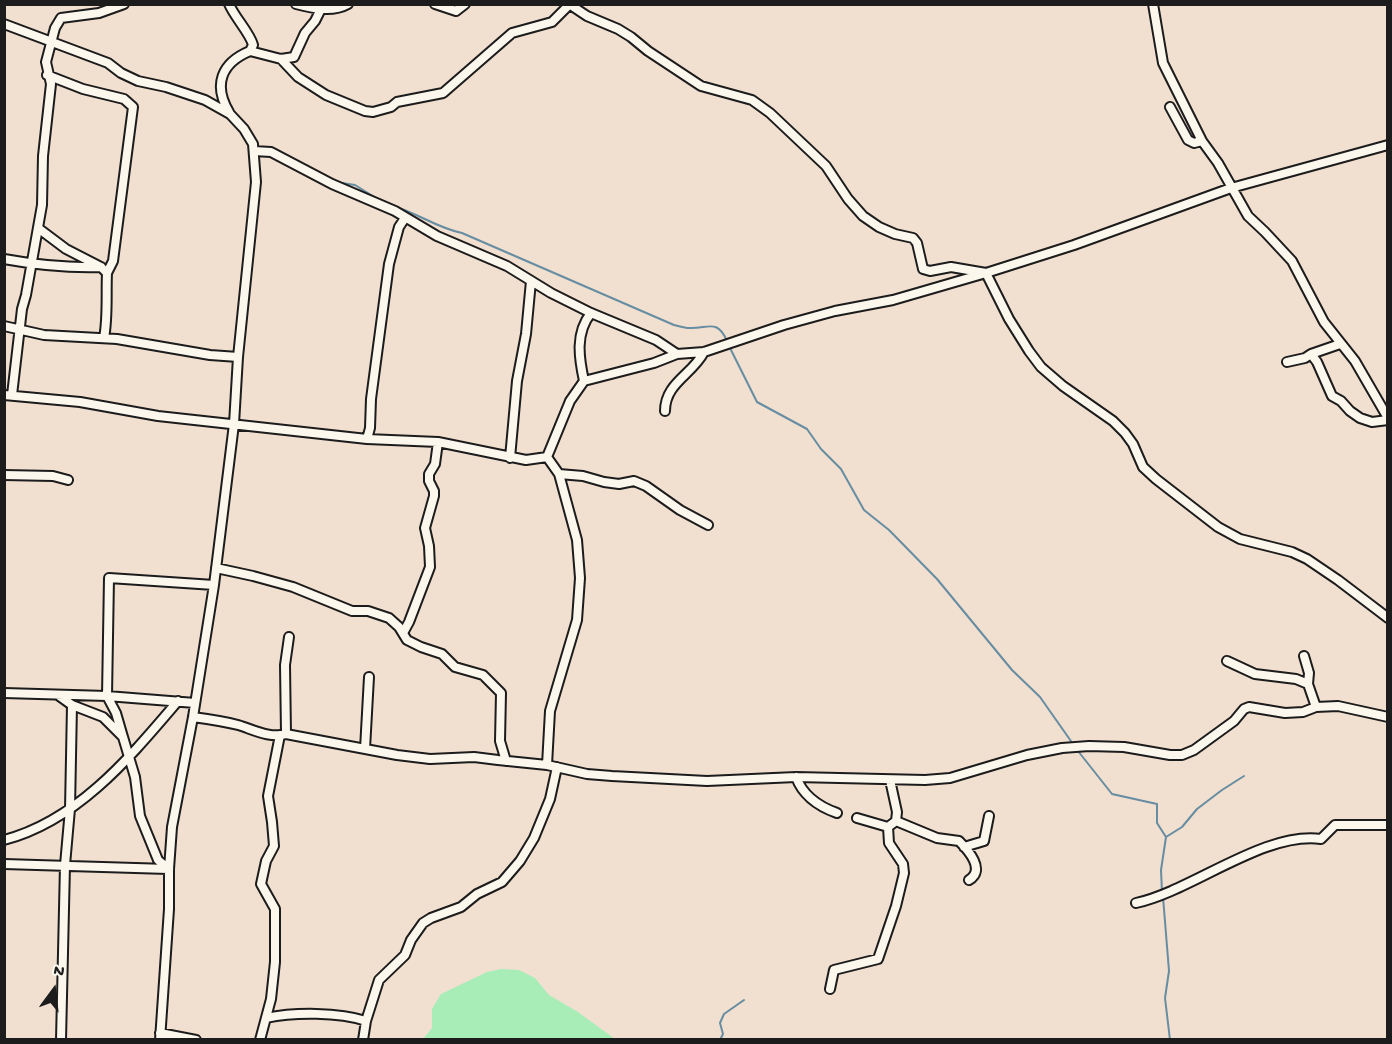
<!DOCTYPE html>
<html>
<head>
<meta charset="utf-8">
<style>
	body { margin:0 }
	#map { position:relative; width:1392px; height:1044px; overflow:hidden; background:#f1dfd0; font-family:"Gochi Hand",sans-serif }
	canvas { display:block }
	.frame { position:absolute; inset:0; border:6px solid #1c1c1c; pointer-events:none }
	.north { position:absolute; left:24px; top:960px; width:60px; height:60px; -webkit-text-stroke:4px #fbf7ec; paint-order:stroke; rotate:15deg; font-size:16px; font-weight:700; line-height:24px; text-align:center; color:#1c1c1c }
	.north::after { content:''; display:block; margin:auto; width:21px; height:27px; background:#1c1c1c; clip-path:polygon(50% 0,100% 100%,50% 72%,0 100%) }
</style>
</head>
<body>
<div id="map">
<canvas width="1392" height="1044"></canvas>
<div class="frame"></div>
<div class="north">N</div>
</div>
<script>
const ctx = document.querySelector('canvas').getContext('2d');
ctx.lineJoin = 'round';
function fill(path, color) {
  ctx.fillStyle = color;
  ctx.fill(path, 'evenodd');
}
function trace(path, color, width, dash) {
  ctx.strokeStyle = color;
  ctx.lineWidth = width;
  ctx.lineCap = dash ? 'butt' : 'round';
  ctx.setLineDash(dash || []);
  ctx.stroke(path);
}
fill(new Path2D(`
	M 501,969 L 519,970 L 535,978 L 549,995 L 578,1012 L 615,1039 L 423,1039 L 432,1028 L 432,1009 L 441,994 L 487,972 Z`), '#a8edb8');
trace(new Path2D(`
	M 335,182 L 355,185 L 384,203
	M 389,205 C 415,211 436,228 462,233 L 674,325 C 679,326 684,328 689,328 C 708,329 717,318 727,341
	M 729,346 L 757,402 L 807,429 L 821,449 L 841,469 L 864,510 L 889,530 L 937,579 L 1012,670 L 1040,697 L 1073,744
	M 1078,751 L 1112,794 L 1157,804 L 1157,823 L 1166,837 L 1161,870 L 1162,892
	M 1166,837 L 1182,827 L 1197,809 L 1222,790 L 1244,776
	M 1163,897 L 1169,971 L 1165,998 L 1170,1040
	M 720,1040 L 723,1034 L 720,1023 L 724,1014 L 744,1000`), '#668da1', 2);
const minor = new Path2D(`
	M 229,4 C 235,18 250,33 253,45 L 250,51 C 221,63 213,85 229,112
	M 296,4 C 312,8 332,13 348,4
	M 435,4 L 456,11 L 465,4
	M 569,4 L 587,16 L 618,29 L 631,37 L 648,51 L 701,86 L 752,100 L 770,113 L 826,166 L 848,199 L 863,216 L 879,227 L 895,234 L 913,238 L 917,243 L 923,269 L 930,271 L 951,267 L 986,273 L 1009,319 L 1029,351 L 1041,367 L 1063,386 L 1113,421 L 1125,433 L 1133,444 L 1143,467 L 1156,479 L 1218,527 L 1240,539 L 1292,552 L 1307,559 L 1338,580 L 1388,618
	M 1153,4 L 1163,63 L 1202,141 L 1218,163 L 1248,216 L 1265,232 L 1292,261 L 1324,322 L 1355,361 L 1388,418
	M 4,24 L 108,63 L 121,73 L 138,81 L 166,87 L 205,100 L 230,114 L 244,129 L 253,144 L 256,182 L 238,357 L 234,424 L 214,585 L 193,717 L 172,827 L 169,869 L 169,909 L 160,1040
	M 250,51 L 281,59 L 294,57 L 305,33 L 315,21 L 321,9
	M 281,59 L 298,77 L 326,95 L 365,111 L 373,112 L 391,107 L 397,102 L 443,93 L 512,33 L 552,22 L 569,5
	M 47,75 L 83,89 L 124,99 L 133,107 L 113,261 L 107,273
	M 1170,107 L 1188,140 L 1194,143 L 1202,141
	M 254,151 L 271,152 L 332,184 L 395,211 L 437,236 L 507,266 L 551,293 L 591,313 L 656,340 L 677,354
	M 38,228 L 66,249 L 101,267 L 107,273 C 106,295 108,317 104,338
	M 4,259 C 37,265 68,268 101,267
	M 4,326 L 44,335 L 117,339 L 210,355 L 238,357
	M 1340,344 L 1311,354 L 1317,362 L 1332,396 L 1341,401 L 1350,411 L 1360,418 L 1372,422 L 1388,420
	M 1287,362 L 1305,358 L 1311,354
	M 584,381 C 579,358 575,333 591,313
	M 4,395 L 80,402 L 158,416 L 367,439 L 438,442 L 526,460 L 547,457 L 570,401 L 584,381 L 654,363 L 677,354 L 704,352 L 784,325 L 835,311 L 893,300 L 986,273 L 1074,245 L 1231,188 L 1388,145
	M 12,395 L 22,309 L 26,295 L 42,205 L 43,156 L 51,84 L 46,62 L 55,28 L 61,18 L 99,13 L 124,4
	M 665,411 C 665,383 692,375 704,352
	M 367,439 L 370,428 L 371,399 L 389,264 L 399,227 L 405,218
	M 547,457 L 559,474 L 577,540 L 580,578 L 577,620 L 550,711 L 547,765
	M 510,458 L 517,381 L 526,334 L 531,281
	M 559,474 L 583,476 L 604,482 L 619,484 L 634,481 L 646,486 L 680,510 L 708,525
	M 4,475 L 53,476 L 68,480
	M 216,568 L 253,576 L 293,587 L 352,611 L 368,611 L 389,618 L 399,627 L 407,640 L 421,647 L 442,654 L 455,667 L 483,675 L 501,693 L 500,741 L 506,761
	M 403,633 L 409,622 L 430,567 L 429,546 L 425,528 L 434,496 L 434,491 L 429,481 L 429,474 L 435,464 L 438,442
	M 1304,656 L 1309,673 L 1308,684 L 1316,707
	M 1227,661 L 1255,674 L 1296,679 L 1308,684
	M 4,693 L 107,696 L 195,703
	M 58,695 L 72,705 L 103,717 L 123,737 L 135,777 L 140,816 L 158,860 L 169,869
	M 193,717 C 208,719 223,721 238,725 C 252,729 270,739 286,734 L 397,755 L 430,759 L 474,757 L 498,760 L 547,765 L 587,774 L 612,776 L 707,781 L 796,777 L 925,780 L 950,778 L 1027,755 L 1062,748 L 1089,746 L 1124,747 L 1170,755 L 1182,755 L 1194,750 L 1234,721 L 1244,709 L 1249,707 L 1285,713 L 1303,712 L 1316,707 L 1338,706 L 1388,717
	M 286,734 L 285,665 L 289,637
	M 123,737 L 116,713 L 107,696 L 109,578 L 214,585
	M 365,749 L 369,677
	M 796,777 C 803,796 820,807 837,813
	M 857,818 L 888,827
	M 896,821 L 937,838 L 959,841 C 968,850 986,870 969,880
	M 4,840 C 78,821 131,756 178,701
	M 964,847 L 984,841 L 989,816
	M 4,864 L 168,869
	M 1136,903 C 1192,891 1264,831 1321,839 L 1335,825 L 1388,825
	M 830,989 L 834,970 L 878,959 L 896,906 L 904,873 L 903,864 L 889,843 L 888,827 L 896,821 L 897,812 L 890,780
	M 266,1018 C 294,1012 339,1012 366,1021
	M 160,1033 L 196,1040
	M 61,1040 L 65,865 L 70,809 L 72,705
	M 260,1040 L 271,999 L 275,962 L 275,909 L 261,884 L 266,861 L 274,846 L 272,822 L 268,796 L 280,735
	M 363,1040 L 366,1021 L 379,980 L 405,955 L 411,940 L 423,923 L 431,918 L 461,907 L 477,894 L 502,882 L 520,861 L 534,838 L 550,799 L 557,767`);
trace(minor, '#1c1c1c', 12);
trace(minor, '#fbf7ec', 8);
</script>
</body>
</html>
